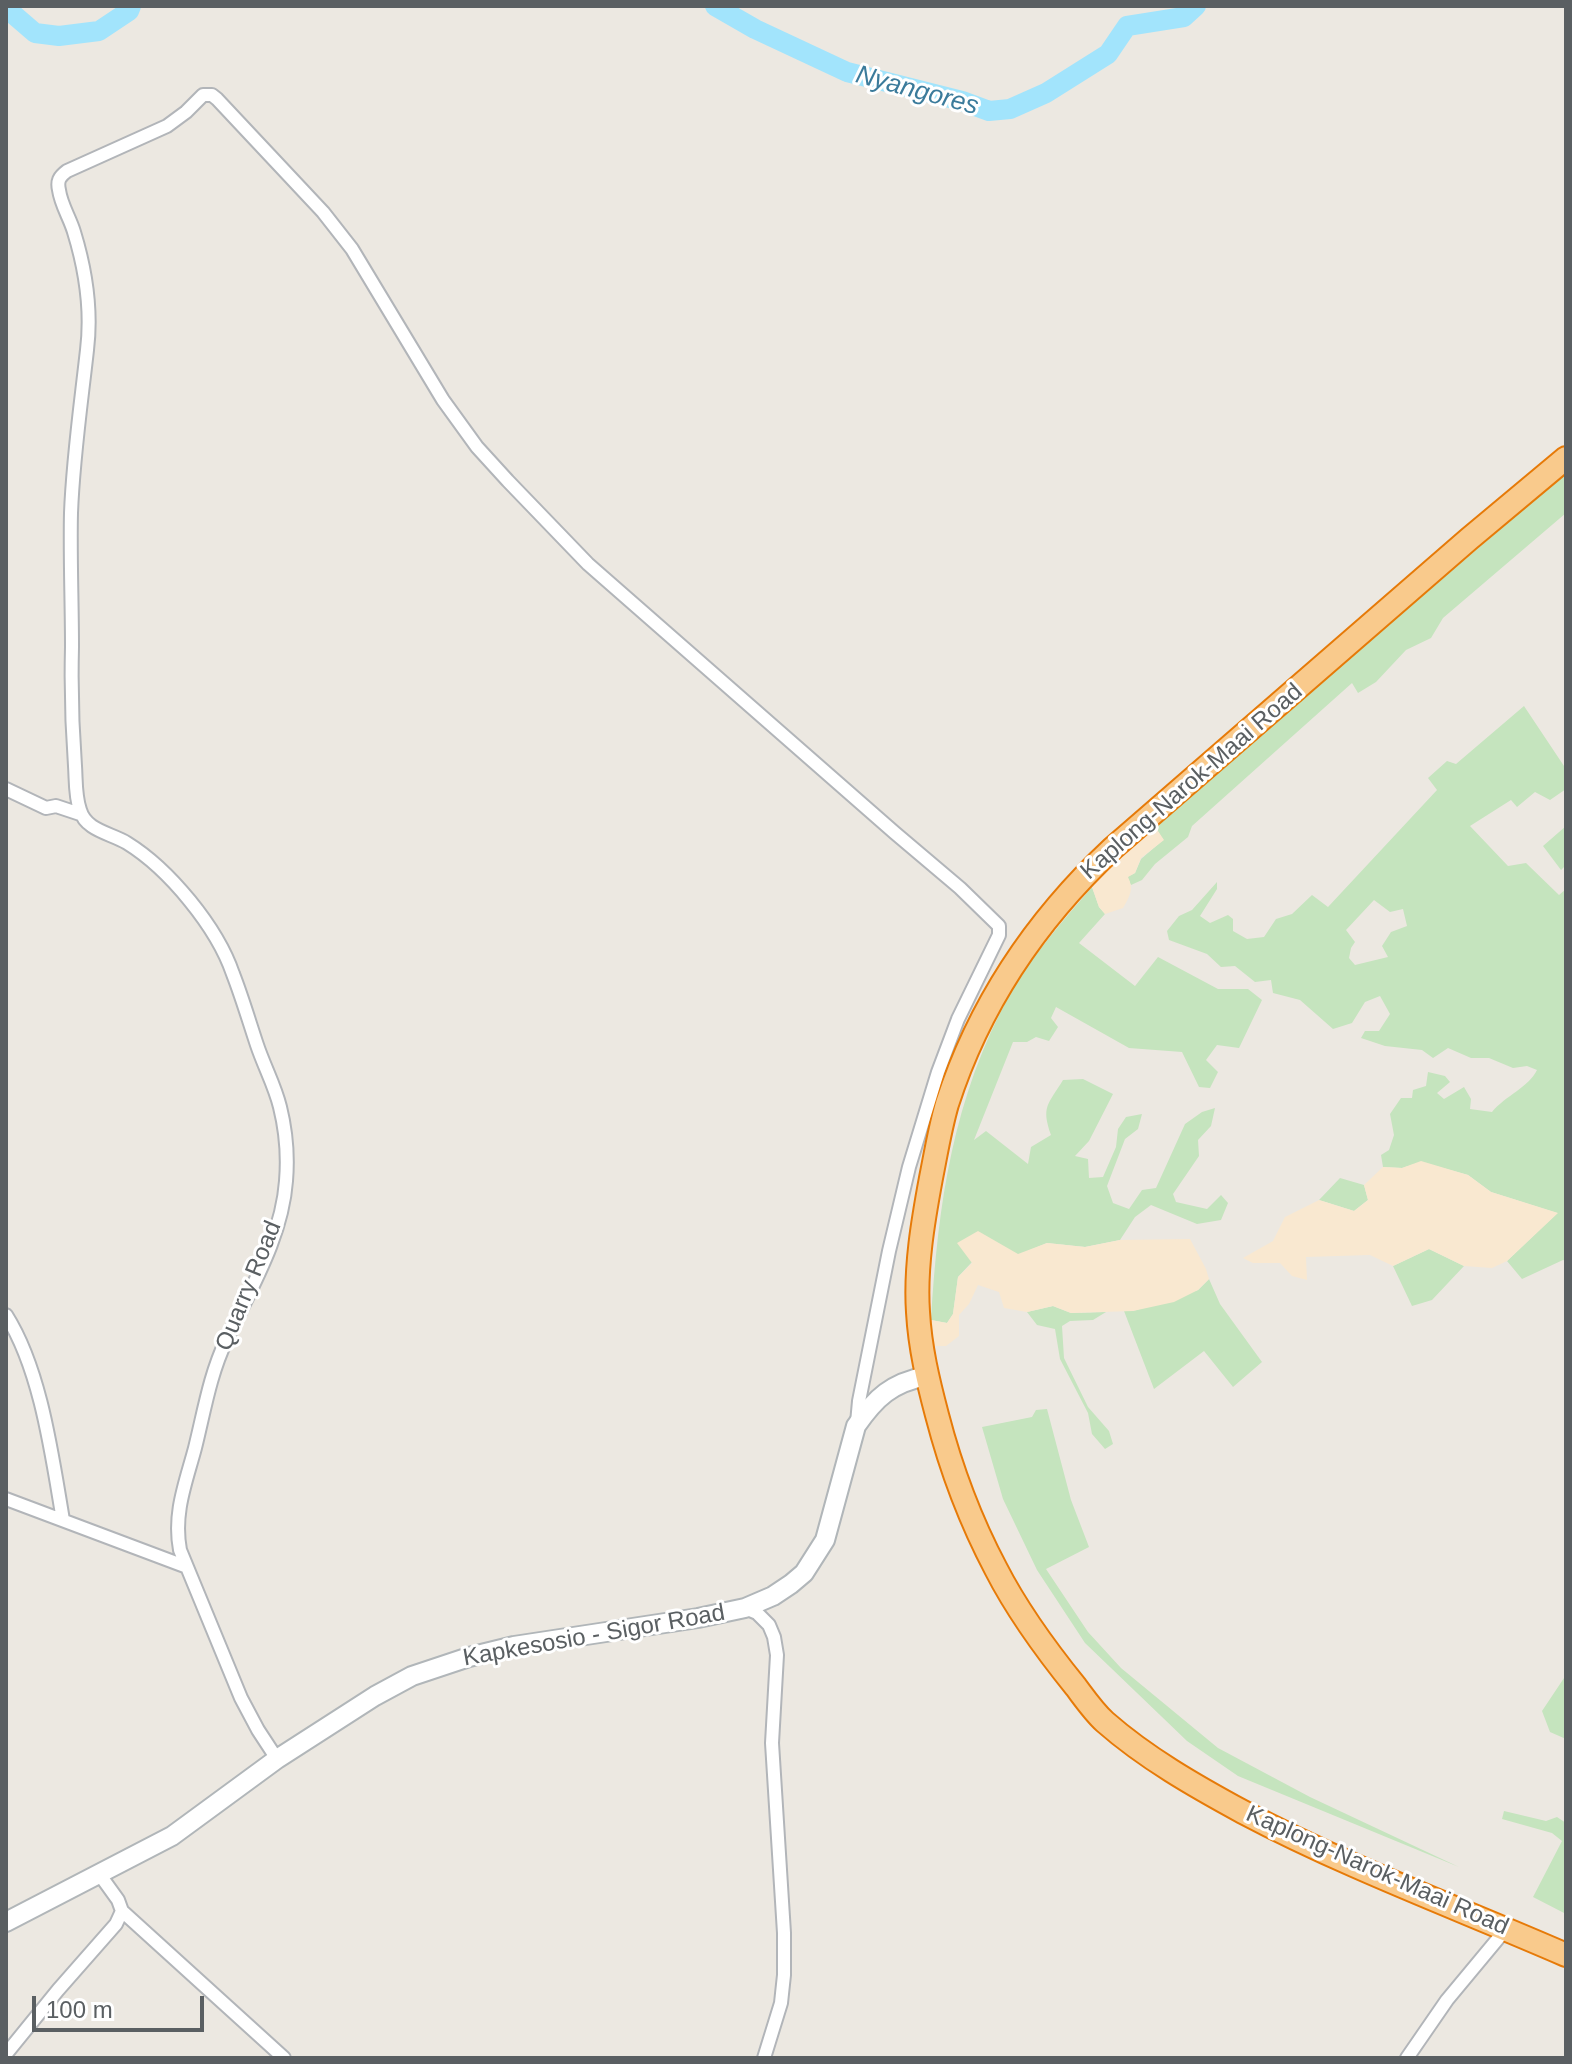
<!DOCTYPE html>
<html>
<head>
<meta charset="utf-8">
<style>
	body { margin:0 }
	#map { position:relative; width:1572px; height:2064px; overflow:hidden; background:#ece8e1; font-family:Arial,sans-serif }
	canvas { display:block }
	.frame { position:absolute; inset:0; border:8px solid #5a5f62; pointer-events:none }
	.scale { position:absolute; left:32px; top:1996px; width:172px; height:36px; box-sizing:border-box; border:4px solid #5a5f62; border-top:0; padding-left:10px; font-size:24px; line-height:28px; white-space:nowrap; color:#5a5f62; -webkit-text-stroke:6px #fff; paint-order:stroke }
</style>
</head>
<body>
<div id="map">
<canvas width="1572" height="2064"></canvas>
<div class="frame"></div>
<div class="scale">100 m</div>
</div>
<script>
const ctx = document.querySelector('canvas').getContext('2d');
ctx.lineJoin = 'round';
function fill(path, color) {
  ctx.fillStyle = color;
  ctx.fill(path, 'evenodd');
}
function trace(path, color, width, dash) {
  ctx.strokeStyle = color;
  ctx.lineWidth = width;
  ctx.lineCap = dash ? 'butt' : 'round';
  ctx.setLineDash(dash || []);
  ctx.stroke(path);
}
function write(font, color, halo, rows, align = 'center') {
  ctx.font = font + ' Arial,sans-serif';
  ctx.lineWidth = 6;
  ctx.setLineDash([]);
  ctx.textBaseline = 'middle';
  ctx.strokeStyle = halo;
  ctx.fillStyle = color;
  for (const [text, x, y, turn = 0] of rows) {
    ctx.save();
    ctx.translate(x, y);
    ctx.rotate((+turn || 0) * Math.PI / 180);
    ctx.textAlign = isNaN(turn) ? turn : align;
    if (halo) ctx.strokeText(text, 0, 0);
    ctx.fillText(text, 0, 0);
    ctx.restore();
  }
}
fill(new Path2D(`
	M 1566,473 L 1566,513 L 1443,618 L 1431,638 L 1406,650 L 1376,682 L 1358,693 L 1352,683 L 1192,826 L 1188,837 L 1155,864 L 1142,880 L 1131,885 L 1127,877 L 1135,873 L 1141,859 L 1163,840 L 1154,825 Z
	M 1524,706 L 1566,769 L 1566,789 L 1550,800 L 1535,792 L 1517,807 L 1511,800 L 1470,826 L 1508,866 L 1526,863 L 1559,895 L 1566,889 L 1566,1261 L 1563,1260 L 1522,1279 L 1507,1261 L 1557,1213 L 1491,1192 L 1468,1175 L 1421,1162 L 1402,1168 L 1383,1167 L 1381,1155 L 1389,1150 L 1394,1135 L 1390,1114 L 1401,1098 L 1412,1098 L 1413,1090 L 1426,1086 L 1428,1072 L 1445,1076 L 1450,1082 L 1437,1093 L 1444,1099 L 1464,1087 L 1471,1099 L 1470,1109 L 1492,1112 C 1505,1096 1529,1087 1537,1070 L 1527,1066 L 1513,1068 L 1489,1058 L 1471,1058 L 1448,1048 L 1433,1058 L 1422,1050 L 1385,1046 L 1361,1038 L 1365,1031 L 1379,1031 L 1390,1014 L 1380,996 L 1365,1002 L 1352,1023 L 1333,1029 L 1300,1000 L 1273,993 L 1271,980 L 1255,982 L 1235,966 L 1221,967 L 1207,954 L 1169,940 L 1167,931 L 1179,916 L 1192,910 L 1217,882 L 1217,889 L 1200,916 L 1210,923 L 1228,915 L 1233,919 L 1233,931 L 1247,939 L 1264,937 L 1276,919 L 1292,914 L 1312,895 L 1328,907 L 1437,790 L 1428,778 L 1447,761 L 1456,764 ZM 1374,900 L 1390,912 L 1403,909 L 1407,926 L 1391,932 L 1382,946 L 1388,957 L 1355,965 L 1349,958 L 1351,948 L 1355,942 L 1346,930 Z
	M 1566,826 L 1566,865 L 1561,870 L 1543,846 Z
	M 1092,887 L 1099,907 L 1105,914 L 1079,943 L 1135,986 L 1158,957 L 1218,989 L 1248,989 L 1262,1000 L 1239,1048 L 1217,1045 L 1206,1060 L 1218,1072 L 1210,1088 L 1199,1087 L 1182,1052 L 1129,1048 L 1056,1007 L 1051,1018 L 1058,1027 L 1049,1041 L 1036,1037 L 1027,1042 L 1013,1042 L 974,1140 L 986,1131 L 1028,1164 L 1031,1147 L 1051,1135 C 1041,1106 1048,1105 1063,1080 L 1083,1079 L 1113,1094 L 1089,1141 L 1075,1156 L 1088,1159 L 1089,1178 L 1103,1177 L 1116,1147 L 1118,1129 L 1126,1117 L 1142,1114 L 1138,1129 L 1125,1139 L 1107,1186 L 1113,1203 L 1129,1209 L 1142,1190 L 1156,1188 L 1185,1124 L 1202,1112 L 1215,1108 L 1211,1126 L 1198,1140 L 1199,1156 L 1173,1194 L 1176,1202 L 1207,1209 L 1221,1195 L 1228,1203 L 1221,1220 L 1197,1224 L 1151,1205 L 1135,1217 L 1120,1240 L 1085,1247 L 1047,1243 L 1018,1255 L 972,1262 L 958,1277 L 953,1314 L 947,1323 L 931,1320 C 938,1203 953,1098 1010,994 C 1032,955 1063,921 1092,887 Z
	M 1340,1178 L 1364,1185 L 1368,1200 L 1354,1211 L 1319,1200 Z
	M 1429,1249 L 1464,1266 L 1432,1300 L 1412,1306 L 1393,1266 Z
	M 1209,1279 L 1220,1304 L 1262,1362 L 1233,1387 L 1204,1351 L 1154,1389 L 1124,1311 L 1133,1311 L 1198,1290 Z
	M 1053,1306 L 1071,1313 L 1106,1312 L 1093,1320 L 1070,1321 L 1062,1326 L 1064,1358 L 1088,1407 L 1109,1431 L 1113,1444 L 1105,1449 L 1092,1434 L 1088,1413 L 1060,1359 L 1055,1329 L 1037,1325 L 1027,1312 Z
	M 1047,1409 L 1071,1500 L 1089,1547 L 1046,1569 L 1088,1632 L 1121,1668 L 1218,1748 L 1310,1797 L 1459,1867 L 1238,1776 L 1187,1741 L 1085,1643 L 1037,1570 L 1003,1499 L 982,1427 L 1032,1417 L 1036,1410 Z
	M 1566,1675 L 1566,1739 L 1550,1732 L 1542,1711 Z
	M 1504,1811 L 1546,1821 L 1557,1817 L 1566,1823 L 1566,1914 L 1533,1897 L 1562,1841 L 1552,1833 L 1502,1819 Z`), '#c5e4be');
fill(new Path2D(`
	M 1154,825 L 1164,840 L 1141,858 L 1135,873 L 1128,877 C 1134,889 1130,896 1123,908 L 1105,914 L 1099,907 L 1092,887 L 1107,869 Z
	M 1421,1161 L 1468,1175 L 1491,1192 L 1558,1213 L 1507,1261 L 1492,1268 L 1464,1266 L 1429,1249 L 1393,1266 L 1370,1255 L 1306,1257 L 1307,1280 L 1292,1276 L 1280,1263 L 1253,1263 L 1243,1258 L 1273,1241 L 1285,1217 L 1319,1200 L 1354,1211 L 1368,1200 L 1364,1185 L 1383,1167 L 1402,1168 Z
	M 978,1231 L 1018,1254 L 1047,1243 L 1085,1247 L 1120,1240 L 1190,1239 L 1206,1269 L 1209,1279 L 1198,1290 L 1174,1302 L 1133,1311 L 1071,1313 L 1053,1306 L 1027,1312 L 1004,1308 L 999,1292 L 978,1285 L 969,1304 L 959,1315 L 959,1336 L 946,1346 L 934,1346 L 931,1320 L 947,1323 L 953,1314 L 958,1277 L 972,1263 L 957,1243 Z`), '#f9e8d0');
trace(new Path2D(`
	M 715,6 L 755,29 L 847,72 L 962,101 L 989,111 L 1010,109 L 1046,93 L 1108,54 L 1127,26 L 1184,17 L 1196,6
	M 6,8 L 35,33 L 59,36 L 99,31 L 129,11 L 131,6`), '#a2e4fc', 20);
const street = new Path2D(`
	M 6,789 L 46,808 L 56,806 L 80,814
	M 6,1315 C 41,1370 52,1456 63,1520
	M 6,1499 L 187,1567
	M 745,1608 L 757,1613 L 769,1625 L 774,1637 L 777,1655 L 772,1743 L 784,1933 L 784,1975 L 781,2003 L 764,2058
	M 277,1759 L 258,1730 L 241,1698 L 180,1550 C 173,1513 186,1482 195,1448 C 204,1412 210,1374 226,1341 C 249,1291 282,1238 286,1181 C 288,1157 286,1131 280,1107 C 275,1086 264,1066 257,1045 C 249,1021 242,997 233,974 C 217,927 169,869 127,843 C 111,833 86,831 80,810 C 75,796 76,780 75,766 C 72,726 71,687 72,647 C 72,602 70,557 71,513 C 73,458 81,404 87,350 C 92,309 86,271 74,232 C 70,218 61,205 59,190 C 57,181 59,177 67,171 L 167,126 L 186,112 L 203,95 L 212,95 L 217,99 L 323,212 L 352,249 L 443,400 L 477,447 L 508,481 L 588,564 L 895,833 L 960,888 L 999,926 L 999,935 L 958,1019 L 938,1072 L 909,1167 L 889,1251 L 859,1401 L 857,1423
	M 100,1875 L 118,1900 L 122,1911 L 284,2058
	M 6,2054 L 58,1990 L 116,1924 L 122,1911
	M 1407,2058 L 1447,2000 L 1506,1929`);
const secondary = new Path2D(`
	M 6,1922 L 172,1836 L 277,1759 L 375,1696 L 412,1676 L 469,1657 L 514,1646 L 698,1618 L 745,1608 L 773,1596 L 791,1584 L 804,1573 L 825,1540 L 856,1426 C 876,1397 892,1383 926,1376`);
const highway = new Path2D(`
	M 1566,458 L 1469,539 L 1113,848 C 1037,919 979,1005 947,1104 C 940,1128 936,1153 931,1178 C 923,1221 915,1268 918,1312 C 920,1348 928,1381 937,1415 C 951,1469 970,1520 996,1569 C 1018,1612 1046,1650 1076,1687 C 1085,1699 1094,1712 1105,1722 C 1146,1758 1195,1786 1243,1812 C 1347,1867 1458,1908 1566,1955`);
trace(street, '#b2b5b9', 16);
trace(secondary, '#b1b6b9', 22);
trace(highway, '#e67a08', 26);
trace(street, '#fff', 12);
trace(secondary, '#fff', 18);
trace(highway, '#f9ca8c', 22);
write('24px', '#5a5f62', '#fff', [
	["Kaplong-Narok-Maai Road",1192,782,-41],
	["Quarry Road",249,1286,-68],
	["Kapkesosio - Sigor Road",594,1636,-10],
	["Kaplong-Narok-Maai Road",1377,1871,24]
]);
write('italic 26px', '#3b7b9b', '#fff', [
	["Nyangores",917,91,15]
]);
</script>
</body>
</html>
